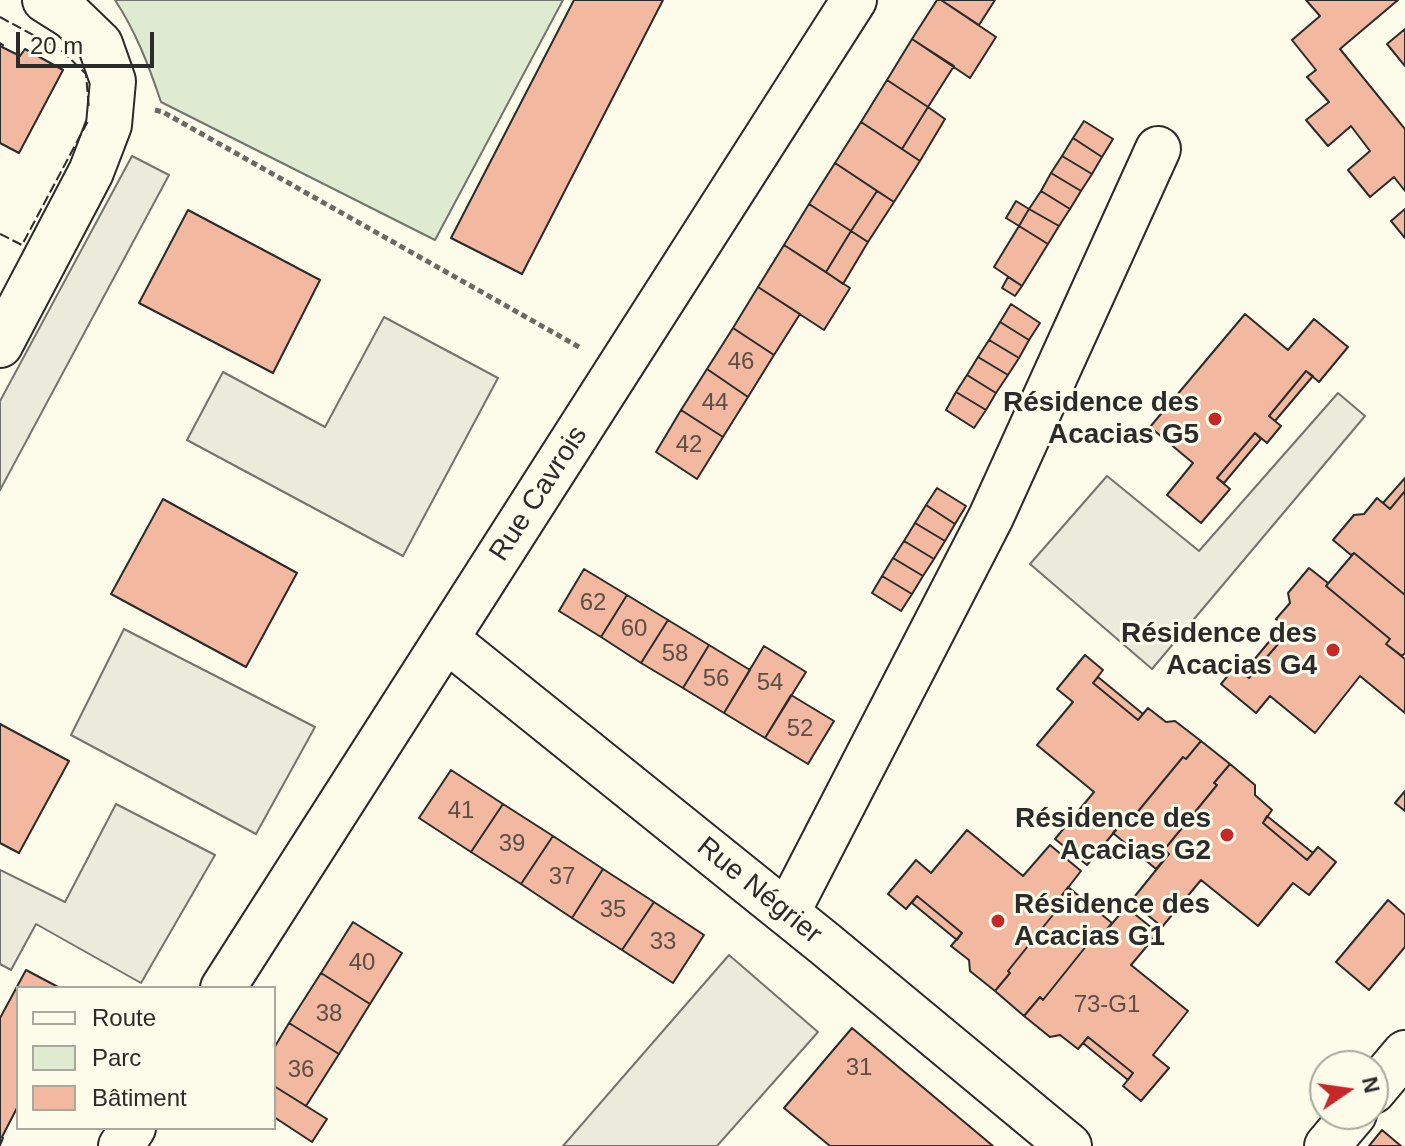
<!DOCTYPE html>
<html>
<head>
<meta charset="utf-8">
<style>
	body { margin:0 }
	#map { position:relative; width:1405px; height:1146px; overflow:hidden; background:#fdfbea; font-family:Helvetica,sans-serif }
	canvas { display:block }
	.legend { position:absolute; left:16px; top:986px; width:260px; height:144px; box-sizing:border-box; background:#fdfbea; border:2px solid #a9a89e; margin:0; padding:10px 14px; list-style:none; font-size:24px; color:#2b2b2b }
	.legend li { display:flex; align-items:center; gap:16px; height:40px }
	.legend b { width:40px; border:2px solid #a9a89e }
	.north { position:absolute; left:1309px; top:1050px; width:80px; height:80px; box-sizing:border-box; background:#fdfbea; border:2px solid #a9a89e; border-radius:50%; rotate:77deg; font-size:22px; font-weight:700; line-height:32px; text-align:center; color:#2b2b2b }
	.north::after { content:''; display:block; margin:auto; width:28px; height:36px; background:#c62828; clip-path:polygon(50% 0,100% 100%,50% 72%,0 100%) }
	.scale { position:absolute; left:16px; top:32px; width:138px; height:36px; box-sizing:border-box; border:4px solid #2b2b2b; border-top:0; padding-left:10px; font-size:24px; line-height:28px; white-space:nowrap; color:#2b2b2b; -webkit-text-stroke:6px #fdfbea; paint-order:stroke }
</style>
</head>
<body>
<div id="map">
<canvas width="1405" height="1146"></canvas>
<ul class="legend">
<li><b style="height:10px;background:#fdfbea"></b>Route</li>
<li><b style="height:22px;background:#deebd1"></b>Parc</li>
<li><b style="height:22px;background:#f2b8a0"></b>Bâtiment</li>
</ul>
<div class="north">N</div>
<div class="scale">20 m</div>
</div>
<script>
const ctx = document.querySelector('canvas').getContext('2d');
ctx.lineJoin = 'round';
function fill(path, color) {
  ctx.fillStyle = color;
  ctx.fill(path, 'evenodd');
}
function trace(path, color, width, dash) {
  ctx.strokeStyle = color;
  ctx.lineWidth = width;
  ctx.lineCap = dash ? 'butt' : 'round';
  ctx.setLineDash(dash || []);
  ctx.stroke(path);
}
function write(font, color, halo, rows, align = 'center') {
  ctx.font = font + ' Helvetica,sans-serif';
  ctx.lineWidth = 6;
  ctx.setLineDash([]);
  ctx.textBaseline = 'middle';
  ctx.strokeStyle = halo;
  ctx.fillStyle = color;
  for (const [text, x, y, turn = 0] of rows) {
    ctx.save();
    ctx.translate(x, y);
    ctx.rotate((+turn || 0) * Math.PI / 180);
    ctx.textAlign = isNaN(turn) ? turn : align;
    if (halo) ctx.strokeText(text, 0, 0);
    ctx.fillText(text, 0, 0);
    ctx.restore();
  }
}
const green = new Path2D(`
	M 115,0 L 563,0 L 435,240 L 161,102 C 149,66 136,32 115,0 Z`);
fill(green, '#deebd1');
trace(green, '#74746e', 2);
const parking = new Path2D(`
	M 132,156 L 169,175 L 0,490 L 0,401 Z
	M 384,317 L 498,378 L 403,556 L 187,440 L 223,372 L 325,427 Z
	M 1338,393 L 1365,416 L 1152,669 L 1030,564 L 1107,476 L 1199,551 Z
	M 124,629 L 315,727 L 256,834 L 71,735 Z
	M 116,804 L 215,855 L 141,983 L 36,924 L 11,970 L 0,964 L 0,870 L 65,902 Z
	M 729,955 L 818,1032 L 717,1146 L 563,1146 Z`);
fill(parking, '#eceadb');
trace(parking, '#74746e', 2);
const building = new Path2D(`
	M 574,0 L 663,0 L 522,274 L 451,238 Z
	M 937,0 L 941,0 L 996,37 L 970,78 L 912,39 Z
	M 941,0 L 995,0 L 979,25 Z
	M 1306,0 L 1398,0 L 1340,49 L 1405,129 L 1405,191 L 1394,177 L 1370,197 L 1348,170 L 1370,151 L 1351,126 L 1328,146 L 1306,120 L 1329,102 L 1307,77 L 1316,70 L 1292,40 L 1320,16 Z
	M 1405,29 L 1405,66 L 1387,44 Z
	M 912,39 L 954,66 L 928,107 L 887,80 Z
	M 0,43 L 3,45 L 2,47 L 20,56 L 25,49 L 63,70 L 19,153 L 0,143 Z
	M 887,80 L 928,107 L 902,149 L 861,122 Z
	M 928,107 L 945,119 L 920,161 L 902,149 Z
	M 1084,121 L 1113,139 L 1102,157 L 1073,138 Z
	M 861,122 L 920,161 L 894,202 L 835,163 Z
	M 1073,138 L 1102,157 L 1092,174 L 1062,156 Z
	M 1062,156 L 1092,174 L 1081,191 L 1051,173 Z
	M 835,163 L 877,191 L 851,231 L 809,204 Z
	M 1051,173 L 1081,191 L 1070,209 L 1041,191 Z
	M 877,191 L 894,202 L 868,242 L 851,231 Z
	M 1041,191 L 1070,209 L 1059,226 L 1029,209 Z
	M 1016,201 L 1029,209 L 1019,226 L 1006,218 Z
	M 809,204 L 851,231 L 826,272 L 784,245 Z
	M 1029,209 L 1059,226 L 1048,244 L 1019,226 Z
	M 1405,209 L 1405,238 L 1391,221 Z
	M 188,210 L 320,280 L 273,373 L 139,303 Z
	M 1019,226 L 1048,244 L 1022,286 L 994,267 Z
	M 851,231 L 868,242 L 843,284 L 826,272 Z
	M 784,245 L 850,288 L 824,330 L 758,287 Z
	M 1008,277 L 1022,286 L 1015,296 L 1002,288 Z
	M 758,287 L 800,314 L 774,355 L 733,328 Z
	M 1011,304 L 1040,323 L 1029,340 L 1000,322 Z
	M 1245,314 L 1288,350 L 1314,319 L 1348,347 L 1319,382 L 1306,371 L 1269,416 L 1281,426 L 1267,443 L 1255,433 L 1217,478 L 1230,489 L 1201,523 L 1167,495 L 1193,463 L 1150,427 Z
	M 1000,322 L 1029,340 L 1019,358 L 989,340 Z
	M 733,328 L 774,355 L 748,397 L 707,369 Z
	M 989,340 L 1019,358 L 1008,375 L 978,357 Z
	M 978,357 L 1008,375 L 996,393 L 967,375 Z
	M 707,369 L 748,397 L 723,437 L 681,410 Z
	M 1306,371 L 1313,376 L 1275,421 L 1269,416 Z
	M 967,375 L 996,393 L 986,410 L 956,392 Z
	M 956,392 L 986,410 L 974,428 L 946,410 Z
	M 681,410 L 723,437 L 697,479 L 656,452 Z
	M 1255,433 L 1261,439 L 1224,483 L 1217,478 Z
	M 1405,478 L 1405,491 L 1390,509 L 1383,503 Z
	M 937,488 L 966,506 L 955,524 L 926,505 Z
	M 1405,491 L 1405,595 L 1354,553 L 1351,555 L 1333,540 L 1354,515 L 1364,514 L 1377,498 L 1390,509 Z
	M 163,499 L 297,573 L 246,667 L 111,594 Z
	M 926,505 L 955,524 L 945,541 L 915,523 Z
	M 915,523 L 945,541 L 934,559 L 904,541 Z
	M 904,541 L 934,559 L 923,576 L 893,558 Z
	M 1354,553 L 1405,595 L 1405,653 L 1402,656 L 1386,644 L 1390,639 L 1326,586 Z
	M 893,558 L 923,576 L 912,594 L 882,576 Z
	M 1309,568 L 1328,583 L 1326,586 L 1390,639 L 1386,644 L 1405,659 L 1405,713 L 1360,676 L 1315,733 L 1270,696 L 1256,713 L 1221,684 L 1235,667 L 1249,678 L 1290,630 L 1276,619 L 1290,603 L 1288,593 Z
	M 584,569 L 627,595 L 601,637 L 559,611 Z
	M 882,576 L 912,594 L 901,611 L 872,593 Z
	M 627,595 L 668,620 L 641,663 L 601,637 Z
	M 668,620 L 709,645 L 683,688 L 641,663 Z
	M 1283,625 L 1290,630 L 1249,678 L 1243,673 Z
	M 709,645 L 750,670 L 724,713 L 683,688 Z
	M 764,646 L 806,672 L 765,738 L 724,713 Z
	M 1085,655 L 1103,670 L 1093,683 L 1138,720 L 1148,708 L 1166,722 L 1175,721 L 1201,741 L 1186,759 L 1183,757 L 1130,821 L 1126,818 L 1087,865 L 1055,839 L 1094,792 L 1037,745 L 1073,702 L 1057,689 Z
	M 1098,677 L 1143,714 L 1138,720 L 1093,683 Z
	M 791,695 L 834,721 L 808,764 L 765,738 Z
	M 0,724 L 69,761 L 19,853 L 0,843 Z
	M 1201,741 L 1230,764 L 1214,783 L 1217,785 L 1164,850 L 1169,854 L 1156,869 L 1113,833 L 1126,818 L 1130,821 L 1183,757 L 1186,759 Z
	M 1230,764 L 1255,785 L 1255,795 L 1272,810 L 1263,823 L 1307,860 L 1318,847 L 1336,862 L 1309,895 L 1293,883 L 1258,926 L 1201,880 L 1162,927 L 1131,901 L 1169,854 L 1164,850 L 1217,785 L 1214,783 Z
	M 451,770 L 503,804 L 471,852 L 419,818 Z
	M 1405,791 L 1405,811 L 1395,803 Z
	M 503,804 L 553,836 L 521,884 L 471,852 Z
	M 1267,816 L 1313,853 L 1307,860 L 1263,823 Z
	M 967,830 L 1023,876 L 1050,845 L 1081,871 L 1056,903 L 1060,906 L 1008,971 L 1010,973 L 995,991 L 970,971 L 969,960 L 951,946 L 962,933 L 917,896 L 906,909 L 888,894 L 916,860 L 931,873 Z
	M 553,836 L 603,869 L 572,918 L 521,884 Z
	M 603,869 L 654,902 L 622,950 L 572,918 Z
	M 1068,887 L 1112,923 L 1099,939 L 1095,935 L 1043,1000 L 1040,997 L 1024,1016 L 995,991 L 1010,973 L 1008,971 L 1060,906 L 1056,903 Z
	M 917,896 L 962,933 L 957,940 L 912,903 Z
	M 1388,900 L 1405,915 L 1405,947 L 1369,990 L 1336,962 Z
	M 654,902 L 704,935 L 673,983 L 622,950 Z
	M 1126,907 L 1158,933 L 1131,965 L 1188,1011 L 1153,1055 L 1169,1068 L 1141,1101 L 1123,1086 L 1133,1073 L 1088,1037 L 1078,1049 L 1060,1035 L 1050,1037 L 1024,1016 L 1040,997 L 1043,1000 L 1095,935 L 1099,939 Z
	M 353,922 L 402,953 L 370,1004 L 321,973 Z
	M 26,970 L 60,988 L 18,988 L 18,1106 L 2,1137 L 3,1138 L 0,1145 L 0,1018 Z
	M 321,973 L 370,1004 L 339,1054 L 289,1023 Z
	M 289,1023 L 339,1054 L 306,1106 L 274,1086 L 274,1048 Z
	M 852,1028 L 993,1146 L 830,1146 L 784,1108 Z
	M 1088,1037 L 1133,1073 L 1128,1080 L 1083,1043 Z
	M 274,1086 L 327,1119 L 312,1142 L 274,1117 Z
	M 1382,1130 L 1401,1146 L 1369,1146 Z`);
fill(building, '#f2b8a0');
trace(building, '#2b2b2b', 2);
const minor = new Path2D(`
	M 0,345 L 91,172 L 109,125 L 113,81 L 100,44 L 72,17 L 45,0
	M 446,639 L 824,943 L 1069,1146
	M 787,913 L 991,517 L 1158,149
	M 223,988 L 854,0
	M 1373,1091 L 1405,1053
	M 121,1146 L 133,1128
	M 1327,1146 L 1354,1114`);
trace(minor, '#2b2b2b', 48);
trace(new Path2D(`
	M 155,110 L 163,112 L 579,347`), '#6a6964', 5, [6, 4]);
trace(minor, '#fdfbea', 44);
trace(new Path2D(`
	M 0,17 L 61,50 L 86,74 L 89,109
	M 0,234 L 22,245 L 88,121`), '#2b2b2b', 2, [10, 4]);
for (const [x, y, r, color] of [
	[1215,419,8,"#c62828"],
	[1333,650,8,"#c62828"],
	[1227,835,8,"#c62828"],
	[998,921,8,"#c62828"]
]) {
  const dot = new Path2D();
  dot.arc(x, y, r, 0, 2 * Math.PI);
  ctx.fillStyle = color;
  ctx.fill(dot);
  trace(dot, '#fdfbea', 3);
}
write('24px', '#5d4e48', null, [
	["46",741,362],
	["44",715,403],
	["42",689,445],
	["62",593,603],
	["60",634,629],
	["58",675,654],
	["56",716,679],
	["54",770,683],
	["52",800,729],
	["41",461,811],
	["39",512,844],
	["37",562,877],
	["35",613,910],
	["33",663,942],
	["40",362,963],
	["73-G1",1107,1005],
	["38",329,1014],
	["31",859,1068],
	["36",301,1070]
]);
write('bold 28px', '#2b2b2b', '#fdfbea', [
	["Résidence des",1199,403],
	["Acacias G5",1199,435],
	["Résidence des",1317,634],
	["Acacias G4",1317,666],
	["Résidence des",1211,819],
	["Acacias G2",1211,851],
	["Résidence des",1014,905,"left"],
	["Acacias G1",1014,937,"left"]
], 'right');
write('28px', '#2b2b2b', '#fdfbea', [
	["Rue Cavrois",539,494,-57],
	["Rue Négrier",759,891,39]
]);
</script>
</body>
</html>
